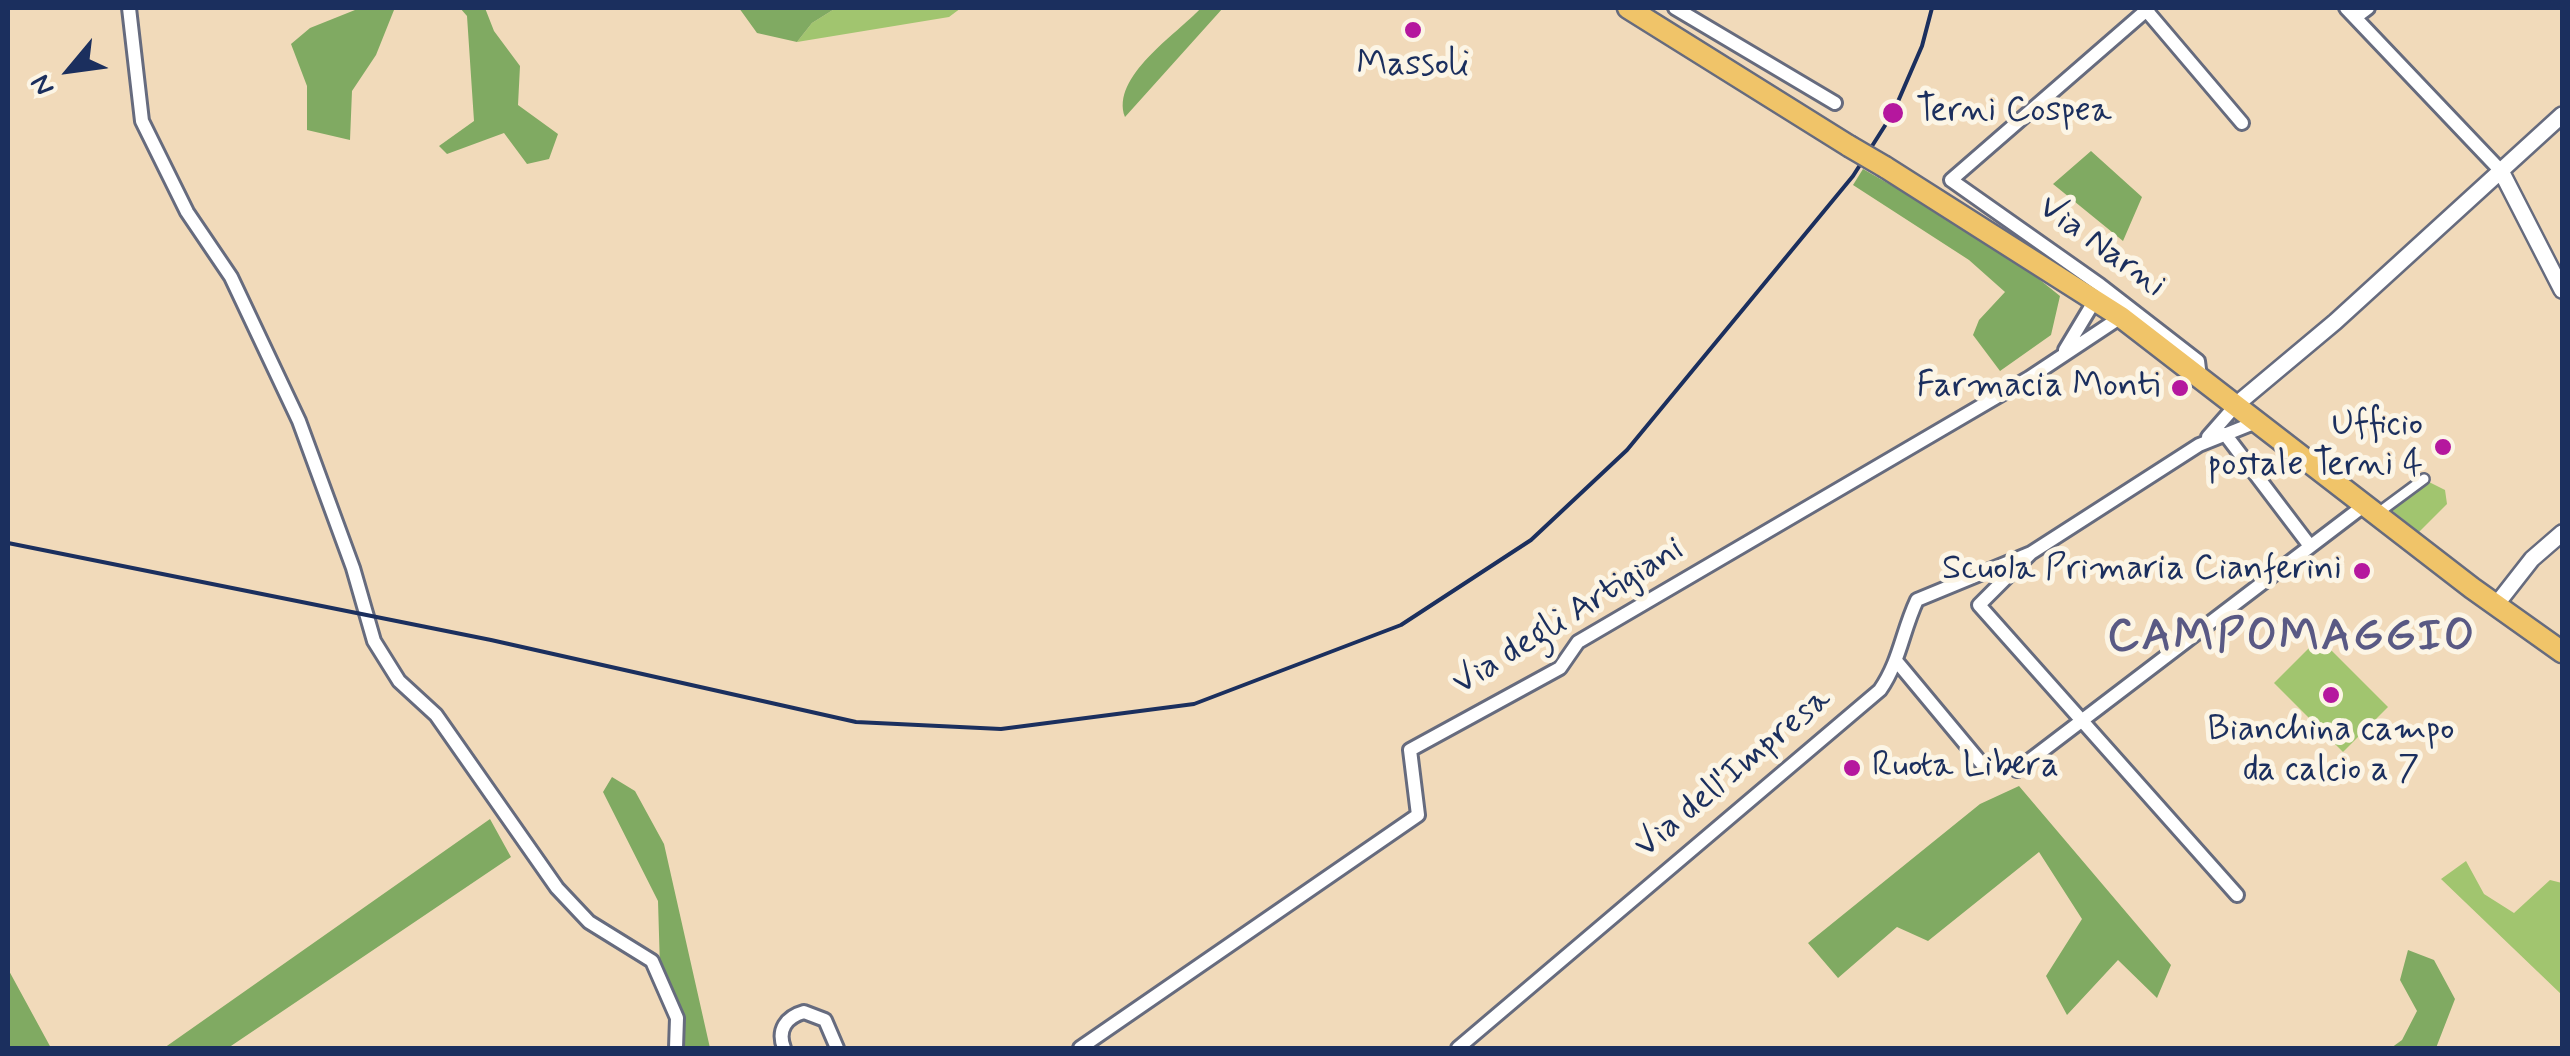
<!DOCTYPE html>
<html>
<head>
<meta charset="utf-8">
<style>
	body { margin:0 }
	#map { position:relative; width:2570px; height:1056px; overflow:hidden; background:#f1daba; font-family:Mynerve,sans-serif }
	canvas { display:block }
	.frame { position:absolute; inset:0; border:10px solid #1b2f5e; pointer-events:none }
	.north { position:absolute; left:20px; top:20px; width:100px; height:100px; -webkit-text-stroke:8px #fcf5e5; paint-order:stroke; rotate:241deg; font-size:28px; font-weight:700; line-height:40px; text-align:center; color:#1b2f5e }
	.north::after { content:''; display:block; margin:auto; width:35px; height:45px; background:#1b2f5e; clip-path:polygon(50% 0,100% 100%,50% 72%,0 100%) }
</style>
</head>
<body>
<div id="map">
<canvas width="2570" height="1056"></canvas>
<div class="frame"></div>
<div class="north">N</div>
</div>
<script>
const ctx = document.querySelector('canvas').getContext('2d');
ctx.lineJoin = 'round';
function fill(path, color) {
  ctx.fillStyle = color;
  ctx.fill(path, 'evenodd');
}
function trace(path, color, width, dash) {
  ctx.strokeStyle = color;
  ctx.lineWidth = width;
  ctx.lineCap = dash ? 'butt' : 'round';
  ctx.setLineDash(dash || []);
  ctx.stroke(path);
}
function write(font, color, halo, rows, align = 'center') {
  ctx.font = font + ' Mynerve,sans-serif';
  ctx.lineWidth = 10;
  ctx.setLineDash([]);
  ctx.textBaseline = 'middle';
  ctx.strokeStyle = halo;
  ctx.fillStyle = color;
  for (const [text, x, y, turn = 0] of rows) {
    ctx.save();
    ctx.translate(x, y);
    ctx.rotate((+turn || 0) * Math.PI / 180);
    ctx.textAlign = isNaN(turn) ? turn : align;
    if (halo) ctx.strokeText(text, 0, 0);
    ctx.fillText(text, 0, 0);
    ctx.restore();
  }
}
fill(new Path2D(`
	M 836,8 L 961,8 L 949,17 L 797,42 L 812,23 Z
	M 2429,482 L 2445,490 L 2447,504 L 2419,532 L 2389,508 Z
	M 2319,638 L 2388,707 L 2343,752 L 2274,683 Z
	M 2466,861 L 2484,894 L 2514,913 L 2550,880 L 2562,883 L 2562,995 L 2441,879 Z`), '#a1c56f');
fill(new Path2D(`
	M 360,8 L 400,8 L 394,10 L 376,55 L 352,91 L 350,140 L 307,130 L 307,86 L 291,44 L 310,28 Z
	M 460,8 L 485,8 L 494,31 L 520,66 L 518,105 L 558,134 L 549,159 L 527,164 L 504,133 L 447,154 L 439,146 L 474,121 L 467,16 Z
	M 739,8 L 836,8 L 812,23 L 797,42 L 757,33 Z
	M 1201,8 L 1223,8 L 1125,117 C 1110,77 1177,34 1201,8 Z
	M 2091,151 L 2142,197 L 2123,241 L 2053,184 Z
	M 1863,169 L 1999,247 L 2060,296 L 2051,335 L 2000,371 L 1973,335 L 1979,320 L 2005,292 L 1969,260 L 1853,185 Z
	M 612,777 L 635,791 L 664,844 L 710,1048 L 677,1048 L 676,1002 L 660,968 L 658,901 L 603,792 Z
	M 2019,786 L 2171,965 L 2157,998 L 2118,960 L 2067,1015 L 2046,976 L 2082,919 L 2039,852 L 1928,941 L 1897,927 L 1838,978 L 1808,943 L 1980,804 Z
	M 490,819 L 511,857 L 228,1048 L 164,1048 Z
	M 2408,950 L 2434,960 L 2455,999 L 2436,1048 L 2391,1048 L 2402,1040 L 2417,1011 L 2400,980 Z
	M 8,969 L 51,1048 L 8,1048 Z`), '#80aa62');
const pedestrian = new Path2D(`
	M 2378,513 L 2424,479`);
const minor = new Path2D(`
	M 129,8 L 142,121 L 187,212 L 231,277 L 299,421 L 353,568 L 374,641 L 399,681 L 436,715 L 557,888 L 589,922 L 652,961 L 677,1018 L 676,1048
	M 1675,8 L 1835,103
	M 2149,8 L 1951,180 L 2100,285 L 2198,361 L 2200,377
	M 2346,8 L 2501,171
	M 2146,10 L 2242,123
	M 2356,17 L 2368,8
	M 2065,350 L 2095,300
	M 2225,434 L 2310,546
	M 2208,437 L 2237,404
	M 1898,663 L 1987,770
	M 2017,770 L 2366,504
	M 2237,895 L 1979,605 L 2031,553 L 2199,445 L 2259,421
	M 784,1048 C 777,1030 786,1017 804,1012 L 825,1020 L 837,1048
	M 1080,1048 L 1418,815 L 1410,750 L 1560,668 L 1578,642 L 2029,378 L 2121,317
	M 1458,1048 L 1880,690 C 1900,661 1902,632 1917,600 L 2031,553`);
const tertiary = new Path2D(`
	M 2501,171 L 2562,290
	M 2237,404 L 2335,322 L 2562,115
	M 2496,605 L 2532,559 L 2562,533`);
const primary = new Path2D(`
	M 1628,8 L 1849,146
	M 1885,167 L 2121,317 L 2472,588 L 2562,652`);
trace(pedestrian, '#666b7e', 14);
trace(minor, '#666b7e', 18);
trace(tertiary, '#666b7e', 20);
trace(primary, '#666b7e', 25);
trace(pedestrian, '#fff', 9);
trace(minor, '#fff', 12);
trace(tertiary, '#fff', 15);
trace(primary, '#f0c469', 20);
trace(new Path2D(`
	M 8,543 L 491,640 L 856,722 L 1001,729 L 1194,704 L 1401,625 L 1531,540 L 1627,450 L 1853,176 L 1893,113 L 1922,46 L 1932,8`), '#1b2f5e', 4);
const primaryBridge = new Path2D(`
	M 1849,146 L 1885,167`);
trace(primaryBridge, '#666b7e', 25, []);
trace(primaryBridge, '#f0c469', 20);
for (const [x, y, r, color] of [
	[1413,30,10,"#b5179e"],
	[1893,113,12,"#b5179e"],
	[2180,388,10,"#b5179e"],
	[2443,447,10,"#b5179e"],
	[2362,571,10,"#b5179e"],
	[2331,695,10,"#b5179e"],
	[1852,768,10,"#b5179e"]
]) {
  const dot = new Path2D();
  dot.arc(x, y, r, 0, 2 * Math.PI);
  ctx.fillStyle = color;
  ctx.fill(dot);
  trace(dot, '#fcf5e5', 4);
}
write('35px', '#1b2f5e', '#fcf5e5', [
	["Massoli",1413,67,"center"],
	["Terni Cospea",1916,113,"left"],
	["Farmacia Monti",2160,388],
	["Ufficio",2423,427],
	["postale Terni 4",2423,467],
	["Scuola Primaria Cianferini",2342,571],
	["Bianchina campo",2331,732,"center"],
	["da calcio a 7",2331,772,"center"],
	["Ruota Libera",1872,768,"left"]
], 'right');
write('35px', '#1b2f5e', '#fcf5e5', [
	["Via Narni",2101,248,36],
	["Via degli Artigiani",1569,618,-32],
	["Via dell'Impresa",1734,774,-40]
]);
ctx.letterSpacing = '2.5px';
write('bold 45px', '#595984', '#fcf5e5', [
	["CAMPOMAGGIO",2292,640]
]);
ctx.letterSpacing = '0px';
</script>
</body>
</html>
